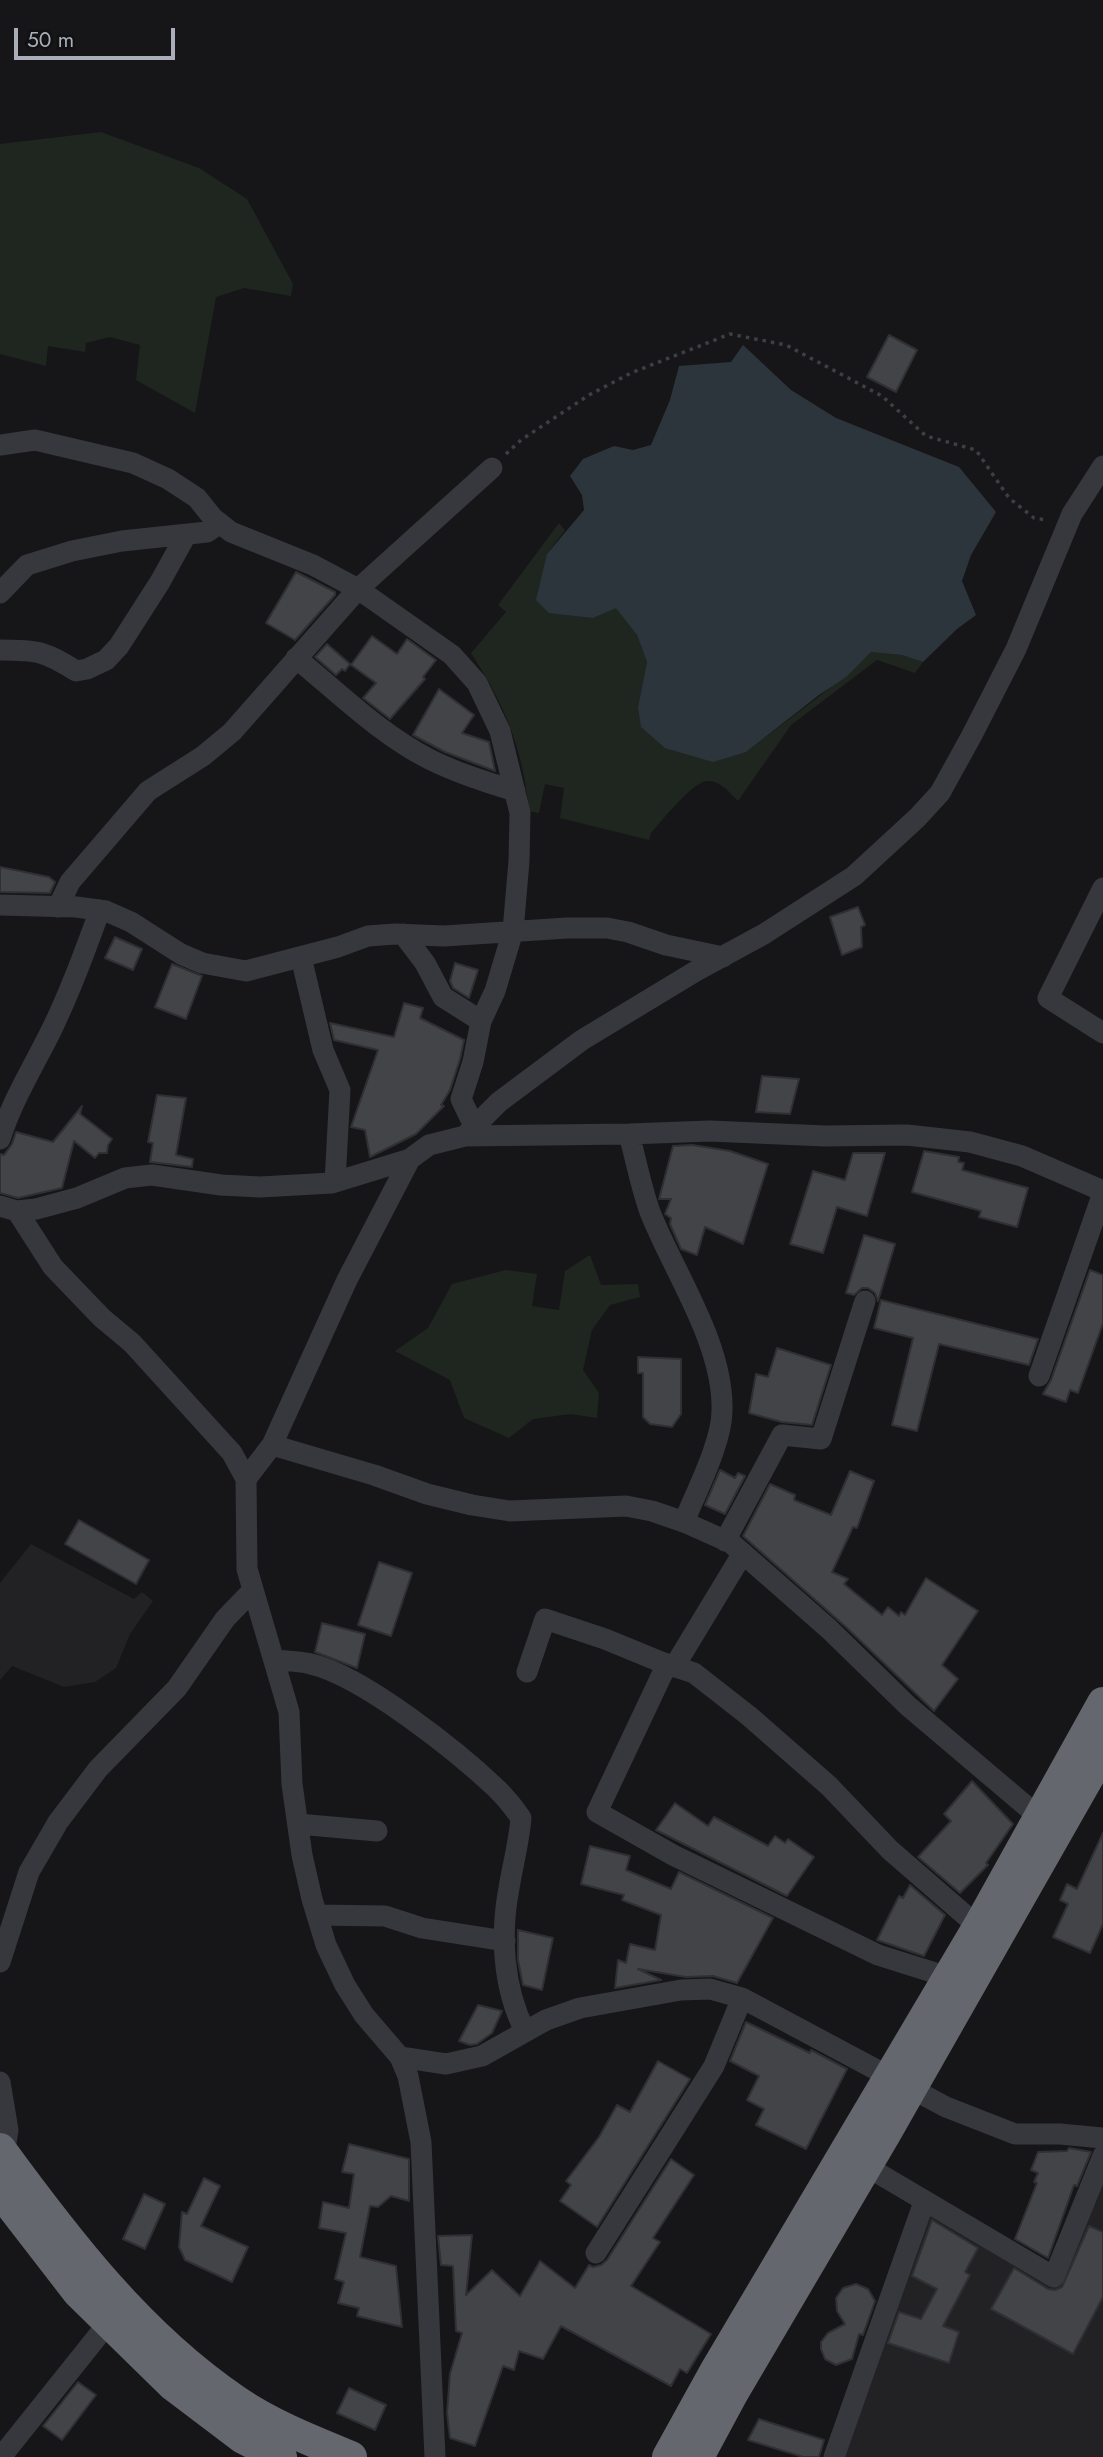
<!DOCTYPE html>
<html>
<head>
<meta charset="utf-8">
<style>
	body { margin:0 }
	#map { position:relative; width:1103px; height:2457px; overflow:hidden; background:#161618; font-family:Jost,sans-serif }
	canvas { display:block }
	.scale { position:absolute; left:14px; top:28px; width:161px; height:32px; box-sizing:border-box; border:4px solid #a9aeb8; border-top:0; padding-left:9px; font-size:21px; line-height:24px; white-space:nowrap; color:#a9aeb8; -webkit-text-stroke:5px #111113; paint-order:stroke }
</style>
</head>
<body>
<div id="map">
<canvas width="1103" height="2457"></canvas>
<div class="scale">50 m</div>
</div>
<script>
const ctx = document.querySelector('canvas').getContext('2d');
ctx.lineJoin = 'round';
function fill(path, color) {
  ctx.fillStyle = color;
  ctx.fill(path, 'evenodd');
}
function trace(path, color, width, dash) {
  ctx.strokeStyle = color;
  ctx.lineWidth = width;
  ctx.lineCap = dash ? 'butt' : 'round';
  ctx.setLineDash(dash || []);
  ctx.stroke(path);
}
fill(new Path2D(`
	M 31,1544 L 134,1599 L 142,1592 L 153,1601 L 130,1634 L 116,1668 L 95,1682 L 64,1687 L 12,1666 L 0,1680 L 0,1583 Z
	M 1103,2181 L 1103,2457 L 841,2457 L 930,2213 L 1058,2285 Z`), '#222225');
fill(new Path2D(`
	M 101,132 L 199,168 L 247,199 L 293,284 L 291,296 L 244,288 L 216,297 L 195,413 L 136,380 L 140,345 L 110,337 L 86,343 L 85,352 L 48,346 L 46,366 L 0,354 L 0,144 Z
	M 559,523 L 565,530 L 547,554 L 575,615 L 593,618 L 616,607 L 637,635 L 647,662 L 638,707 L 746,752 C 788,719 833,689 871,652 L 902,655 L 923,662 L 915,673 L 877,660 L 791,725 L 738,801 C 730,793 720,780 707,781 C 692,782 662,821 651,833 L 649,840 L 560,818 L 564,788 L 545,784 L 539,813 L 529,811 C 523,749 505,705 471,653 L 506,612 L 498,605 Z
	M 590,1255 L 601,1285 L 638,1284 L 640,1297 L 610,1305 L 592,1330 L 583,1370 L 599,1393 L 597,1418 L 571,1414 L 533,1419 L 509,1438 L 464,1418 L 450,1380 L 395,1351 L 428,1328 L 452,1284 L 506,1270 L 537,1274 L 532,1306 L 559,1310 L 565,1271 Z`), '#1e261f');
fill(new Path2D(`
	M 743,345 L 791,390 L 836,418 L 959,467 L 996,512 L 971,555 L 962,581 L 976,615 L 957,629 L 923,662 L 902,655 L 871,652 L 846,677 L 819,695 L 746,752 L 713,762 L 665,748 L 641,727 L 638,707 L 647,662 L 637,635 L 616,608 L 593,618 L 549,613 L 536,600 L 547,554 L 584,510 L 582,495 L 570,476 L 583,459 L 614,446 L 633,450 L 651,445 L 670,400 L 679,366 L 731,362 Z`), '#2d353c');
const building = new Path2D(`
	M 889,335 L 917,350 L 896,392 L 867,377 Z
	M 296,572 L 335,592 L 335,595 L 295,640 L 266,623 Z
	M 372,636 L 397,654 L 407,639 L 436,660 L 423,677 L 425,679 L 390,719 L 363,698 L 376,683 L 351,665 Z
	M 327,644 L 350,664 L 345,671 L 342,669 L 336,675 L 315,657 Z
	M 439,689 L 474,715 L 462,733 L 489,742 L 495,771 L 445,752 L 413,735 Z
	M 0,867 L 49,877 L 55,882 L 50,893 L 0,892 Z
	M 858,907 L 865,925 L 861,927 L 862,947 L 842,955 L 830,917 Z
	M 115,937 L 142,949 L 133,970 L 105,958 Z
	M 455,963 L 478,970 L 469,998 L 453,988 L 450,981 Z
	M 172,964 L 202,976 L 186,1019 L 155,1007 Z
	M 404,1003 L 423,1008 L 420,1018 L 464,1040 L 460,1059 L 450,1090 L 441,1105 L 444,1106 L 416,1134 L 370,1157 L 365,1130 L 351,1127 L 378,1050 L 334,1040 L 330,1023 L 394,1037 Z
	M 762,1076 L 799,1079 L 790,1114 L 756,1112 Z
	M 157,1095 L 186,1098 L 176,1155 L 193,1159 L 192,1167 L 150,1162 L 153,1143 L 148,1142 Z
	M 82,1106 L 80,1114 L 112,1139 L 108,1145 L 107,1153 L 99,1153 L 95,1158 L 74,1141 L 62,1188 L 18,1198 L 0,1193 L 0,1154 L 4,1155 L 12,1144 L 16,1132 L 53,1142 Z
	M 692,1145 L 730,1151 L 768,1164 L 743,1244 L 705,1227 L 697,1255 L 681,1249 L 670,1224 L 671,1218 L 665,1214 L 671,1199 L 659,1199 L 673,1146 Z
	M 924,1151 L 959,1157 L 958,1162 L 964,1163 L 962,1170 L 1028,1188 L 1017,1227 L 979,1217 L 981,1211 L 912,1192 Z
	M 853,1153 L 885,1153 L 867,1216 L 837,1207 L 823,1253 L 790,1244 L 813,1171 L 845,1180 Z
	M 864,1235 L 895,1244 L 878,1301 L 875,1293 L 868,1288 L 862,1288 L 854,1295 L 846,1293 Z
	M 1090,1270 L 1103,1275 L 1103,1323 L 1078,1393 L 1070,1390 L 1066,1402 L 1043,1394 L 1051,1380 Z
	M 881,1300 L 921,1310 L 1038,1339 L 1029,1365 L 939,1344 L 917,1431 L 892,1425 L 913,1338 L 874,1328 Z
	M 777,1348 L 831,1365 L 812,1425 L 782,1422 L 749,1413 L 756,1374 L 768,1377 Z
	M 638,1357 L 681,1359 L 681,1414 L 672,1427 L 650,1424 L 643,1417 L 643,1373 L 638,1373 Z
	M 720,1470 L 735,1478 L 738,1473 L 745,1476 L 725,1514 L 705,1505 Z
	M 850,1471 L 874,1481 L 857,1528 L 853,1527 L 832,1572 L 848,1579 L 844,1584 L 882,1615 L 888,1607 L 899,1616 L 901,1612 L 905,1615 L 926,1578 L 978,1611 L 942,1665 L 958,1679 L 934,1711 L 846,1627 L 743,1536 L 770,1484 L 795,1495 L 794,1500 L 831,1515 Z
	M 79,1520 L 149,1560 L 136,1584 L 65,1544 Z
	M 379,1562 L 412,1573 L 391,1636 L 358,1625 Z
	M 322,1623 L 365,1634 L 357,1668 L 315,1652 Z
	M 972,1781 L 1013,1824 L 986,1863 L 988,1865 L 960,1893 L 918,1857 L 951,1821 L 944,1814 Z
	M 675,1803 L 708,1826 L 714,1817 L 768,1846 L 775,1836 L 785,1843 L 788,1839 L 814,1857 L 787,1896 L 656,1830 Z
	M 1103,1833 L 1103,1924 L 1090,1953 L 1053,1937 L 1068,1904 L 1060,1900 L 1067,1884 L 1077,1889 Z
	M 590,1846 L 630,1856 L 626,1870 L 671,1889 L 679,1872 L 773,1918 L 737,1983 L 713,1976 L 686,1977 L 638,1969 L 661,1980 L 615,1988 L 618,1960 L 626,1963 L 630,1944 L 655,1950 L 661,1915 L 622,1900 L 624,1895 L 581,1884 Z
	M 910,1885 L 945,1915 L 924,1956 L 877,1940 L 899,1896 L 903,1898 Z
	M 518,1930 L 553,1938 L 542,1990 L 523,1985 L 518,1960 Z
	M 478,2005 L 502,2011 L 492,2033 L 477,2044 L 470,2045 L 459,2041 Z
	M 746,2022 L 810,2053 L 811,2050 L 847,2069 L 806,2149 L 756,2125 L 764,2109 L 747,2100 L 759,2076 L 730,2061 Z
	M 658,2061 L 690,2079 L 597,2227 L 560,2201 L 571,2185 L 566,2181 L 599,2137 L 617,2105 L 630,2112 Z
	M 349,2144 L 409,2159 L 409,2201 L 391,2196 L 378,2207 L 370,2206 L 360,2257 L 396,2266 L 402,2327 L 357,2316 L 359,2308 L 338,2303 L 344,2282 L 335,2279 L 346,2233 L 319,2228 L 323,2202 L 349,2208 L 354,2174 L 342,2172 Z
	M 1069,2148 L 1091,2152 L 1077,2186 L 1074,2185 L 1048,2258 L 1015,2239 L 1037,2183 L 1034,2182 L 1038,2173 L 1031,2170 L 1038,2152 L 1067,2151 Z
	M 671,2159 L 694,2175 L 653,2238 L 660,2242 L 631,2286 L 711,2334 L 687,2373 L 680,2369 L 671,2386 L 561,2326 L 543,2359 L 519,2351 L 514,2370 L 503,2366 L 475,2446 L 450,2438 L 447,2413 L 450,2374 L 462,2333 L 456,2331 L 453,2266 L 441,2265 L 438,2236 L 472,2235 L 466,2295 L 492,2270 L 520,2296 L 540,2261 L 575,2288 L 589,2265 L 593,2267 L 601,2265 L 607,2260 Z
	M 204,2178 L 220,2186 L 201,2226 L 248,2247 L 232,2282 L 185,2260 L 179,2247 L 182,2212 L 187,2214 Z
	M 144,2194 L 165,2204 L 145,2249 L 123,2239 Z
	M 932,2220 L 978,2248 L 965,2272 L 970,2275 L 943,2326 L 959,2332 L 949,2363 L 888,2343 L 899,2312 L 921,2319 L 937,2289 L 912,2276 Z
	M 1089,2226 L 1103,2232 L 1103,2297 L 1073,2354 L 991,2309 L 1014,2268 L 1048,2289 L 1055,2290 L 1062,2287 Z
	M 856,2284 L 868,2289 L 875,2301 L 863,2335 L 859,2334 L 852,2359 L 836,2365 L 825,2359 L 821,2349 L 821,2342 L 828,2333 L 845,2324 L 837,2311 L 836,2298 L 843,2288 Z
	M 78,2382 L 96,2395 L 62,2440 L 43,2426 Z
	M 349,2388 L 386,2405 L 375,2430 L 337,2413 Z
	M 759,2419 L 824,2440 L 819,2457 L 803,2457 L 748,2440 Z`);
fill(building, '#434448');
trace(building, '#303034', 2);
trace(new Path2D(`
	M 506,454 L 521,440 L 589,395 L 631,373 L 730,334 L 786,345 L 882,396 L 926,436 L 976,450 L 1009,498 L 1034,518 L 1047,520`), '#3d3f44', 3.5, [3.5, 5]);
trace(new Path2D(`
	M 0,445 L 35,440 L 133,463 L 168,479 L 197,498 L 213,518 L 231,532 L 313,565 L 358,589 L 452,655 L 477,683 L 500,731 L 520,813 L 519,861 L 513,931 L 495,991 L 481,1021 L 443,997 L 425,963 L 403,934
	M 0,593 L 27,565 L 72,551 L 122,541 L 207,532 L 220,523
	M 0,650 C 37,650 45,651 76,671 L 87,669 L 106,660 L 119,646 L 160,582 L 186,535
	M 296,658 C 339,693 380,734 429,759 C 457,773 486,782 515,791
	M 1103,888 L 1048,998 L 1103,1033
	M 0,905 L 76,907 L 106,911 L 131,922 L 181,954 L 202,963 L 246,971 L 338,947 L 368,936 L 395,934 L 444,936 L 567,928 L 607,928 L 628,932 L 666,945 L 723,957
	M 58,907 L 70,882 L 148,791 L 203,756 L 232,732 L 358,589 L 492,468
	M 301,957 L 323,1050 L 340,1090 L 335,1182
	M 474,1126 L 461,1099 L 473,1062 L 481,1021
	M 629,1134 C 636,1160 641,1187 650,1212 C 674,1273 724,1344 722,1411 C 722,1442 696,1492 684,1522
	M 465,1136 L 499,1102 L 582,1040 L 696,971 L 764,934 L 854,876 L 917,818 L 940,793 L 972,735 L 1016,649 L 1072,514 L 1103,466
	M 0,1139 C 12,1101 33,1067 51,1031 C 70,992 85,951 100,910
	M 0,1206 L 17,1211 L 36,1209 L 77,1198 L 125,1178 L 152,1175 L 221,1185 L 260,1187 L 332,1183 L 410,1159 L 429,1145 L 465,1136 L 629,1134 L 710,1131 L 825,1136 L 907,1135 L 970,1142 L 1022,1156 L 1103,1191
	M 17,1211 L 53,1267 L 102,1318 L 132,1343 L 232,1453 L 246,1479 L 247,1569 L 289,1712 L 292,1784 L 302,1855 L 312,1899 L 326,1945 L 345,1985 L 364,2015 L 400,2057 L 408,2076 L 421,2142 L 435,2457
	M 1039,1376 L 1103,1193
	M 272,1445 L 374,1475 L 427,1494 L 472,1505 L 510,1511 L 626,1506 L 652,1511 L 684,1522 L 731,1543 L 829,1629 L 908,1706 L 1039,1817
	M 246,1479 L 272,1445 L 347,1280 L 410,1159
	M 725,1541 L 782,1435 L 821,1439 L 865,1301
	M 274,1660 C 286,1661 299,1661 311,1664 C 363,1676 458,1752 497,1789 C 506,1798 514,1808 521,1818 C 519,1842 513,1864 509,1888 C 500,1935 503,1988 525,2031
	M 667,1664 L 597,1812 L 673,1855 L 878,1955 L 948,1977
	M 674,1667 L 743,1553
	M 527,1672 L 545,1619 L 605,1639 L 661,1662 L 694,1673 L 749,1716 L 829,1786 L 890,1850 L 988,1935
	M 298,1824 L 377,1831
	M 317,1915 L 385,1916 L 422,1928 L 505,1941
	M 0,1962 L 29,1872 L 58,1822 L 98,1769 L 177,1688 L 225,1619 L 253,1590
	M 400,2057 L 446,2064 L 482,2056 L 546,2020 L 580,2008 L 681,1990 L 710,1989 L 742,1998 L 946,2107 L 1015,2134 L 1060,2134 L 1103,2138
	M 0,2082 L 8,2130 L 4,2155 L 0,2158
	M 866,2166 L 1054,2277 L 1103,2156
	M 596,2253 L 714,2066 L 742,1998
	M 1,2457 L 109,2322
	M 834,2457 L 924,2202`), '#37383d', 21);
trace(new Path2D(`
	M 0,2149 C 68,2242 140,2336 236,2401 C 271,2425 312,2441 351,2457
	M 0,2191 L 78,2292 L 173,2385 L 243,2438 L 281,2457
	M 668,2457 L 715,2372 L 979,1926 L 1103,1703
	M 698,2457 L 732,2394 L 885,2134 L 1103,1751`), '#64676e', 32);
</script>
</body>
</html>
